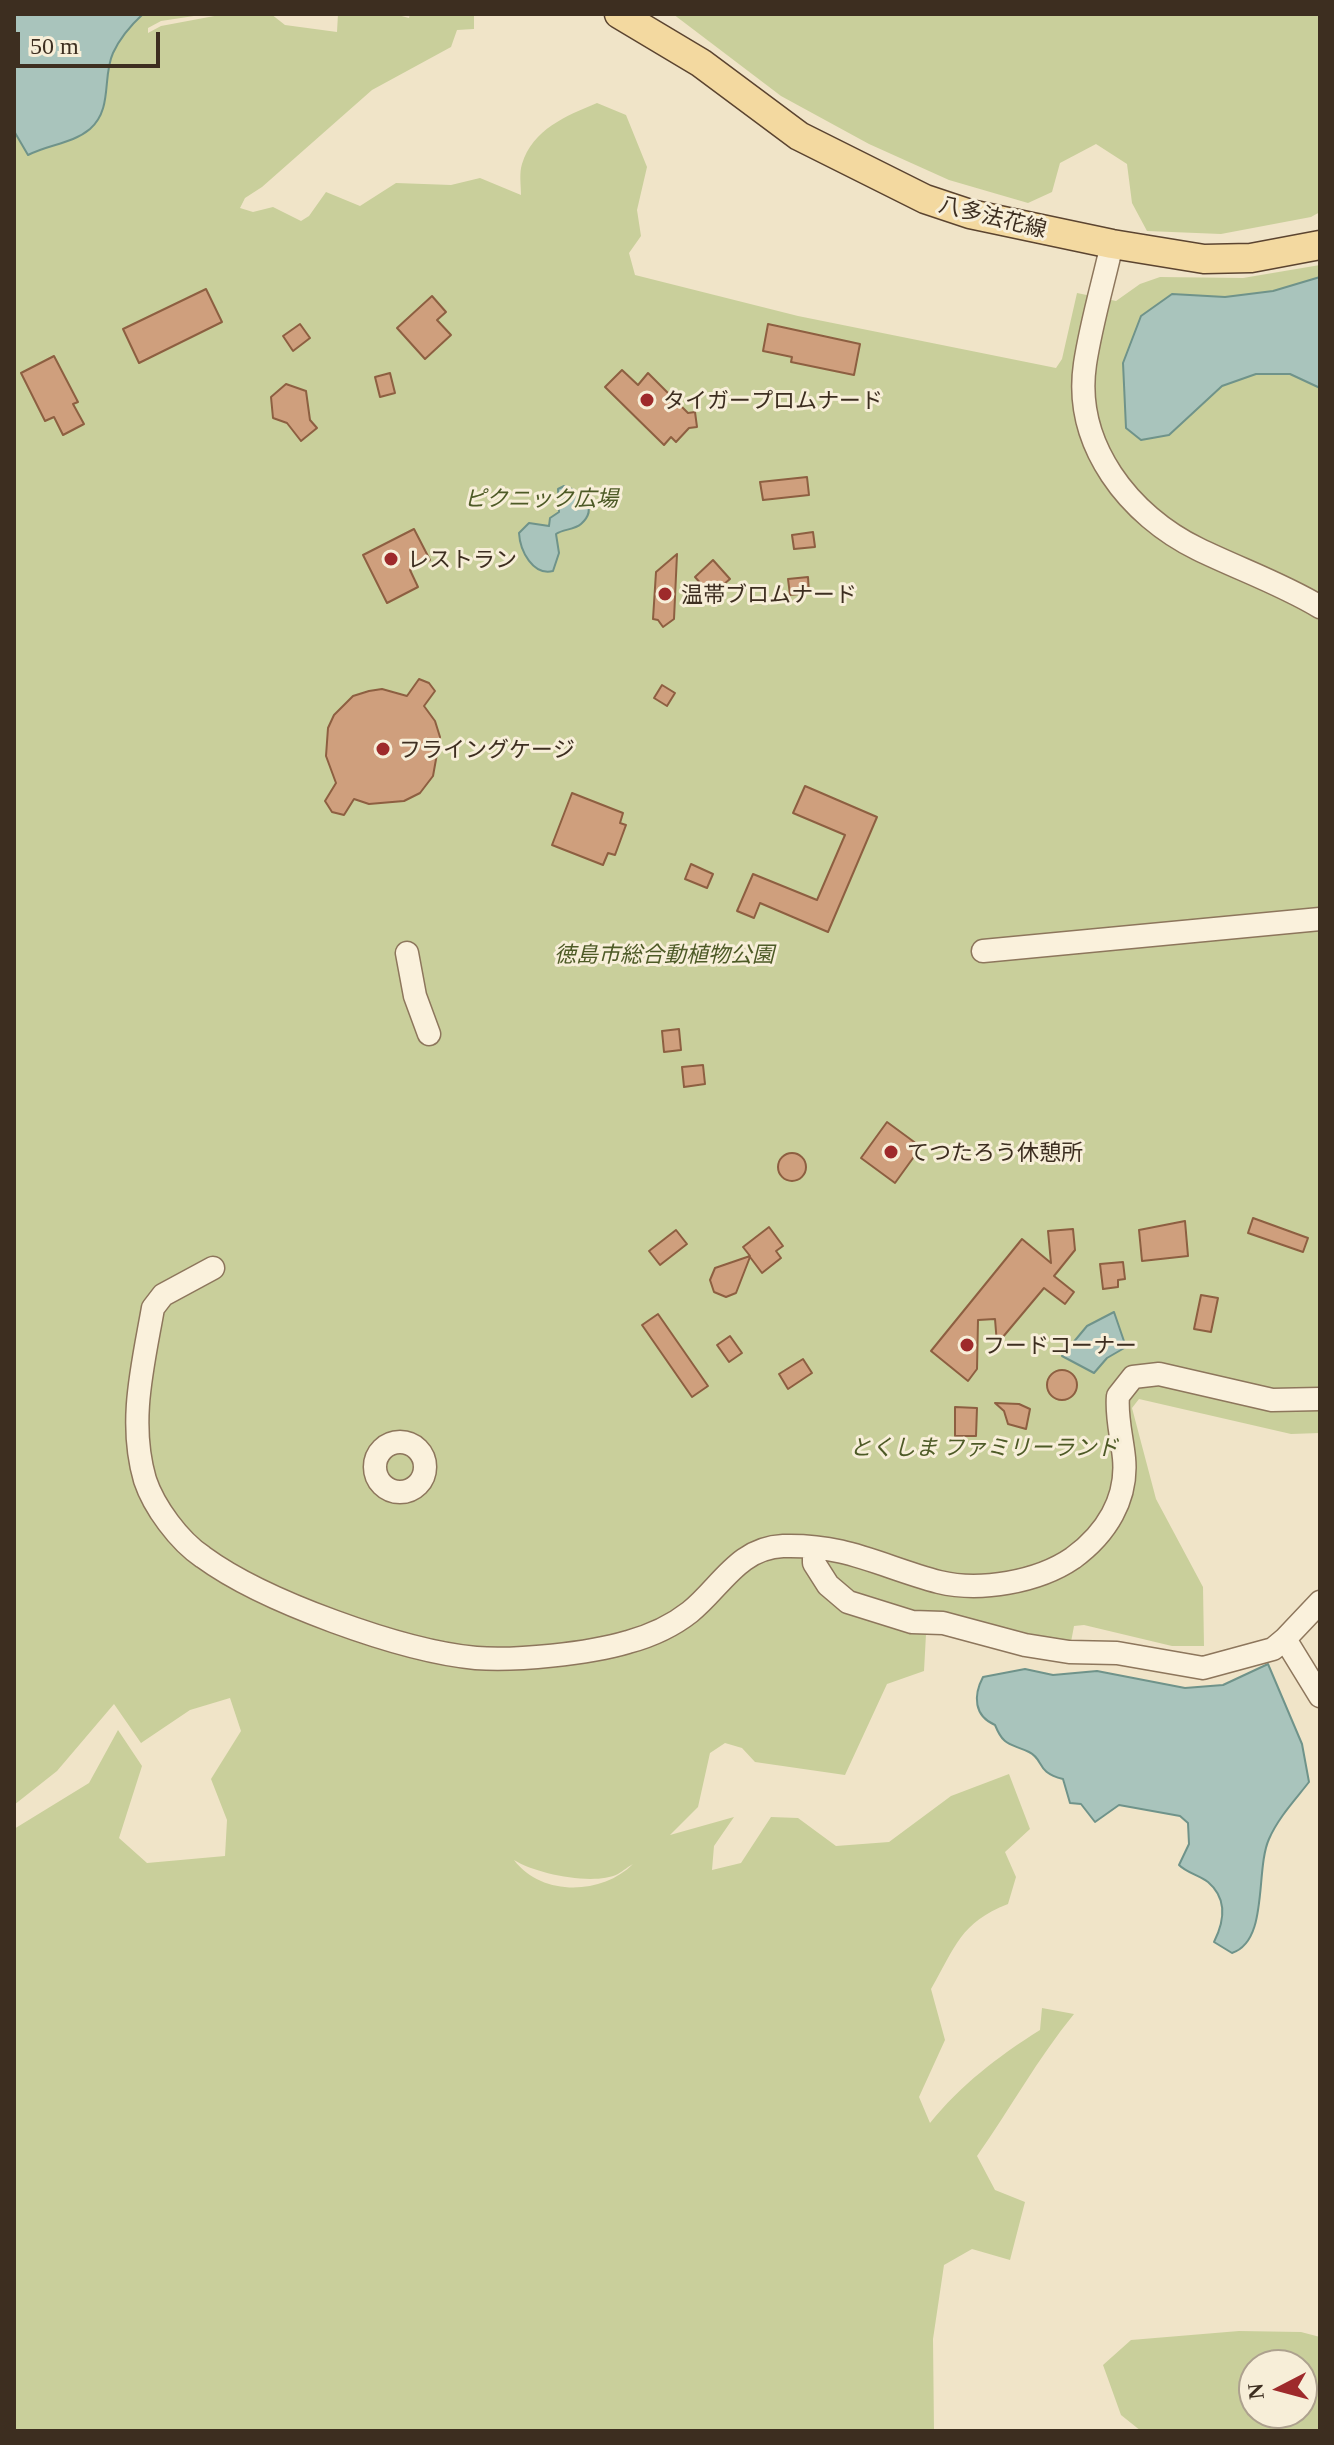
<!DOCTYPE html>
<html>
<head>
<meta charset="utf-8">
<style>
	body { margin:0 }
	#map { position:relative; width:1334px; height:2445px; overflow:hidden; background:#f0e4c8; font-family:Georgia,serif }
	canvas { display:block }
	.frame { position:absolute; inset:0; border:16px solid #3d2e20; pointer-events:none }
	.north { position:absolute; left:1238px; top:2349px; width:80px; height:80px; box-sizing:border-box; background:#f7eed8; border:2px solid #ada18e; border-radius:50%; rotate:264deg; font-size:22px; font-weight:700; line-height:32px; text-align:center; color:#3d2e20 }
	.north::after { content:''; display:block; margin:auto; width:28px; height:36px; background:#9e2a2b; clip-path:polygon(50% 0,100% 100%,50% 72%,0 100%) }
	.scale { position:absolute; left:16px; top:32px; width:144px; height:36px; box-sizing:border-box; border:4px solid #3d2e20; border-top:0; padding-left:10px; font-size:24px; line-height:28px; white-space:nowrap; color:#3d2e20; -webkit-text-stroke:6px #f7eed8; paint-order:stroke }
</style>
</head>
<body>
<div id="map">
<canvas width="1334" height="2445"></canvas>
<div class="frame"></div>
<div class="north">N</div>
<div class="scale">50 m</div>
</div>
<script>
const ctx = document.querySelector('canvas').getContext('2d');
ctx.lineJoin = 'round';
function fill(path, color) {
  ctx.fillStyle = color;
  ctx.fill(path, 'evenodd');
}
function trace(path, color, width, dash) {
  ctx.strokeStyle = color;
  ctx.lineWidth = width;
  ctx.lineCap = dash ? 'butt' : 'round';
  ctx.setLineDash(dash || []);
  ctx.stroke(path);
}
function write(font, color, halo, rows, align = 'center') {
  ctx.font = font + ' Georgia,"Noto Sans JP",serif';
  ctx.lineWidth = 6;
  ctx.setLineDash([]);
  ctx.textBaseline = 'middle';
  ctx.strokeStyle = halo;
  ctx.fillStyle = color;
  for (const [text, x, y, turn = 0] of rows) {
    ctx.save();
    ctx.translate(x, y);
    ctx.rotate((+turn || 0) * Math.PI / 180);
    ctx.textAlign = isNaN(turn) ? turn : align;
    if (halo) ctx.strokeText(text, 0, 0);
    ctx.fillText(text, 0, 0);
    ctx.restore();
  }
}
fill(new Path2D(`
	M 14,14 L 207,14 L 161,21 L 148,28 L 148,33 L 161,26 L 225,14 L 271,14 L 285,25 L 337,32 L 338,14 L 394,14 L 409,18 L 410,14 L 474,14 L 474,29 L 457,30 L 451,47 L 372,90 L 262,187 L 245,198 L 240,208 L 253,212 L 273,207 L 301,221 L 309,216 L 326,192 L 360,206 L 396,183 L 451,185 L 480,178 L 521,195 C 521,185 519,173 522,164 C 533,129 566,116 597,103 L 626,115 L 647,167 L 637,210 L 641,236 L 629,253 L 635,275 L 798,316 L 1056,368 L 1062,359 L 1077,293 L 1116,301 L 1140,284 L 1160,277 L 1243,278 L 1320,265 L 1320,1433 L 1291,1434 L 1139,1399 L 1132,1408 L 1156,1499 L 1203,1587 L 1204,1646 L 1172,1646 L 1084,1625 L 1074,1626 L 1068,1658 L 950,1631 L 926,1634 L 924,1671 L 887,1684 L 845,1775 L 755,1762 L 742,1748 L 725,1743 L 710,1753 L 698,1807 L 670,1835 L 734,1817 L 714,1846 L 712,1870 L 741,1863 L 771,1817 L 798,1818 L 836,1846 L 889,1842 L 951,1796 L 1009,1774 L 1030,1829 L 1005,1852 L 1016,1877 L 1008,1904 C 960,1923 956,1946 931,1989 L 945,2040 L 919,2097 L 930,2123 C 961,2085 997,2057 1040,2030 L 1042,2008 L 1074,2014 C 1038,2058 1010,2109 977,2156 L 995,2190 L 1025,2202 L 1010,2260 L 972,2249 L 944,2265 L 933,2339 L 934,2431 L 14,2431 L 14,1829 L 89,1783 L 118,1730 L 142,1766 L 119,1838 L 147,1863 L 225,1856 L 227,1820 L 211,1779 L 241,1731 L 230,1698 L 190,1710 L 141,1743 L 114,1704 L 57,1771 L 14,1805 ZM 514,1860 C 536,1874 594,1886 618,1874 C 623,1871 629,1866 633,1864 C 602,1895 542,1897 514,1860 Z
	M 673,14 L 1320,14 L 1320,212 L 1311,217 L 1221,234 L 1147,231 L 1132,203 L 1127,164 L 1096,144 L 1060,163 L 1052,192 L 1028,203 L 949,180 L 869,144 L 781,96 Z
	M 1239,2331 L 1301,2332 L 1320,2337 L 1320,2431 L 1141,2431 L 1121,2415 L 1103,2365 L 1131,2340 ZM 1254,2365 L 1302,2365 L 1302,2413 L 1254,2413 Z`), '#c9cf9b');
const water = new Path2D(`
	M 14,14 L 143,14 C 131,25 120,38 113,53 C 102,77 113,109 90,129 C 72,144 49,144 28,155 L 14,131 Z
	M 1320,277 L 1320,388 L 1290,374 L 1256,374 L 1222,386 L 1169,435 L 1141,440 L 1126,428 L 1123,363 L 1141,316 L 1172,294 L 1225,297 L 1273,291 Z
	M 564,486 C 580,491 600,507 581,524 C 574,530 563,529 556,534 L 559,553 L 553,571 C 533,576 520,551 519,533 L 529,523 L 549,526 L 550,518 L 559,512 L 558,489 Z
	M 1114,1312 L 1126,1347 L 1107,1358 L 1094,1373 L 1062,1356 L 1087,1326 Z
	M 1268,1664 L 1302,1744 L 1309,1782 C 1295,1800 1278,1818 1269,1839 C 1255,1870 1269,1941 1232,1953 L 1214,1942 C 1224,1922 1228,1899 1208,1882 C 1199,1875 1187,1873 1179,1865 L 1189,1844 L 1188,1823 L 1180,1816 L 1119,1805 L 1095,1822 L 1081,1804 L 1070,1803 L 1063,1779 C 1035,1772 1045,1760 1029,1752 C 1010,1743 1004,1747 995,1725 C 974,1716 973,1696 983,1677 L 1025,1669 L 1053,1675 L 1097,1671 L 1185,1688 L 1223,1685 Z`);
fill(water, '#a9c4bc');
trace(water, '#6f938a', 2);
const building = new Path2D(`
	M 206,289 L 222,322 L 139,363 L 123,329 Z
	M 432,296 L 446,312 L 437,320 L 451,335 L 425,359 L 397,328 Z
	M 300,324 L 310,338 L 293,351 L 283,336 Z
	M 768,324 L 860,344 L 854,375 L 791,362 L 792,357 L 763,351 Z
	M 54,356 L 78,402 L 73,404 L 84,424 L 63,435 L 54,417 L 45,421 L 21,373 Z
	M 622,370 L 638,385 L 648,373 L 688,413 L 695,412 L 697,427 L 689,428 L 676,442 L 671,437 L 664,445 L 605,387 Z
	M 390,373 L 395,393 L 380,397 L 375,377 Z
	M 286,384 L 306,391 L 310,420 L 317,428 L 301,441 L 287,423 L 273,418 L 271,397 Z
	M 807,477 L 809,495 L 763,500 L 760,482 Z
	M 414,529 L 430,560 L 410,570 L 418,587 L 387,603 L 363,555 Z
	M 813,532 L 815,547 L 794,549 L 792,535 Z
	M 677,554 L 674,619 L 663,627 L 658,620 L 653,619 L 656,572 Z
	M 713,560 L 730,579 L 711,595 L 695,577 Z
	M 808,577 L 809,593 L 790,595 L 788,579 Z
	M 419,679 L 429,683 L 435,691 L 424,706 L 435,721 L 440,737 L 433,776 L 420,793 L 404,801 L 369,804 L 354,799 L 344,815 L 332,812 L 325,801 L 336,783 L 326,756 L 328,728 L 334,715 L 353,696 L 369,691 L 382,689 L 407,696 Z
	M 662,685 L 675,693 L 667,706 L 654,698 Z
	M 805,786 L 877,817 L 828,932 L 760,903 L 754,918 L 737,911 L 753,874 L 817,900 L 845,835 L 793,813 Z
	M 572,793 L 623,813 L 620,823 L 626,825 L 615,855 L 608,853 L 603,865 L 552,845 Z
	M 691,864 L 713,874 L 707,888 L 685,879 Z
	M 679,1029 L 681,1050 L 664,1052 L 662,1031 Z
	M 703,1065 L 705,1084 L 684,1087 L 682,1067 Z
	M 887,1122 L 921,1147 L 895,1183 L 861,1158 Z
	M778 1167a14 14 0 1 1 28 0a14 14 0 1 1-28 0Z
	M 1253,1218 L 1308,1238 L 1303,1252 L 1248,1233 Z
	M 1185,1221 L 1188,1256 L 1142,1261 L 1139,1230 Z
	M 769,1227 L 783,1246 L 776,1251 L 781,1258 L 762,1273 L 750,1257 L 736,1293 L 726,1297 L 714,1292 L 710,1280 L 715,1268 L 750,1256 L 743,1247 Z
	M 1073,1229 L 1075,1250 L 1054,1276 L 1074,1292 L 1065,1304 L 1044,1288 L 997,1344 L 995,1319 L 978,1320 L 977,1369 L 968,1381 L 931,1351 L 1022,1239 L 1051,1263 L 1048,1231 Z
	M 676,1230 L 687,1244 L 660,1265 L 649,1251 Z
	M 1123,1262 L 1125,1279 L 1118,1280 L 1118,1287 L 1103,1289 L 1100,1264 Z
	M 1201,1295 L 1218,1298 L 1211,1332 L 1194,1329 Z
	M 658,1314 L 708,1386 L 692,1397 L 642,1325 Z
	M 730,1336 L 742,1353 L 729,1362 L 717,1345 Z
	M 803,1359 L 812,1373 L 788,1389 L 779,1374 Z
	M1047 1385a15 15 0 1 1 30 0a15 15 0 1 1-30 0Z
	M 995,1403 L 1019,1404 L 1030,1409 L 1026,1429 L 1008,1424 L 1004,1411 Z
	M 955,1407 L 977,1408 L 976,1436 L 955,1436 Z`);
fill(building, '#cf9f7d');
trace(building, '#8d5f41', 2);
const minor = new Path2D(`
	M 1112,244 C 1103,284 1091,324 1085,364 C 1073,445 1130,516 1198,549 C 1239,569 1282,584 1320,607
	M 983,951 L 1320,919
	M 407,953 L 415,996 L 429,1034
	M 213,1268 L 163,1295 L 153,1308 C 143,1365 128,1422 145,1480 C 154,1507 179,1541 203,1557 C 263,1601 401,1651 476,1658 C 516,1661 588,1654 628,1642 C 650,1636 671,1627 690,1612 C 721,1587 738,1548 783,1546 C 846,1544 882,1567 939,1582 C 980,1592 1038,1582 1073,1558 C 1106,1534 1128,1499 1124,1458 C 1122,1437 1116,1417 1118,1396 L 1133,1377 L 1159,1374 L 1272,1400 L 1320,1399
	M375 1467a25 25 0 1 1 50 0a25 25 0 1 1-50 0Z
	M 814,1548 L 814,1563 L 828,1585 L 848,1602 L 912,1622 L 943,1623 L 1025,1645 L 1069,1652 L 1117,1653 L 1203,1668 L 1273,1649 L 1285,1639 L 1320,1696
	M 1285,1639 L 1320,1602`);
const major = new Path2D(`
	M 619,14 L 701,63 L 799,136 L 925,199 L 970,214 L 1112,244 L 1204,259 L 1251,258 L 1320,245`);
trace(minor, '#8d765c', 25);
trace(major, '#5b4430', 31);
trace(minor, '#faf1dc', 22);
trace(major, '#f3d9a0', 28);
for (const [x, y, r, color] of [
	[647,400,8,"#9e2a2b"],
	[391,559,8,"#9e2a2b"],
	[665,594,8,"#9e2a2b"],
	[383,749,8,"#9e2a2b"],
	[891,1152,8,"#9e2a2b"],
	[967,1345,8,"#9e2a2b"]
]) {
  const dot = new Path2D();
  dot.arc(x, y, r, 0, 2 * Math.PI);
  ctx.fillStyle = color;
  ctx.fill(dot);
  trace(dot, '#f7eed8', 3);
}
write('22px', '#3d2e20', '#f7eed8', [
	["八多法花線",993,216,14]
]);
write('22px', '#3d2e20', '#f7eed8', [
	["タイガープロムナード",663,400],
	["レストラン",407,559],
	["温帯ブロムナード",681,594],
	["フライングケージ",399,749],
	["てつたろう休憩所",907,1152],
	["フードコーナー",983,1345]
], 'left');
write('italic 22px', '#4d5a26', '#f7eed8', [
	["ピクニック広場",541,498],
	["徳島市総合動植物公園",664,954],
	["とくしま ファミリーランド",984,1447]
]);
</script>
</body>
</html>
